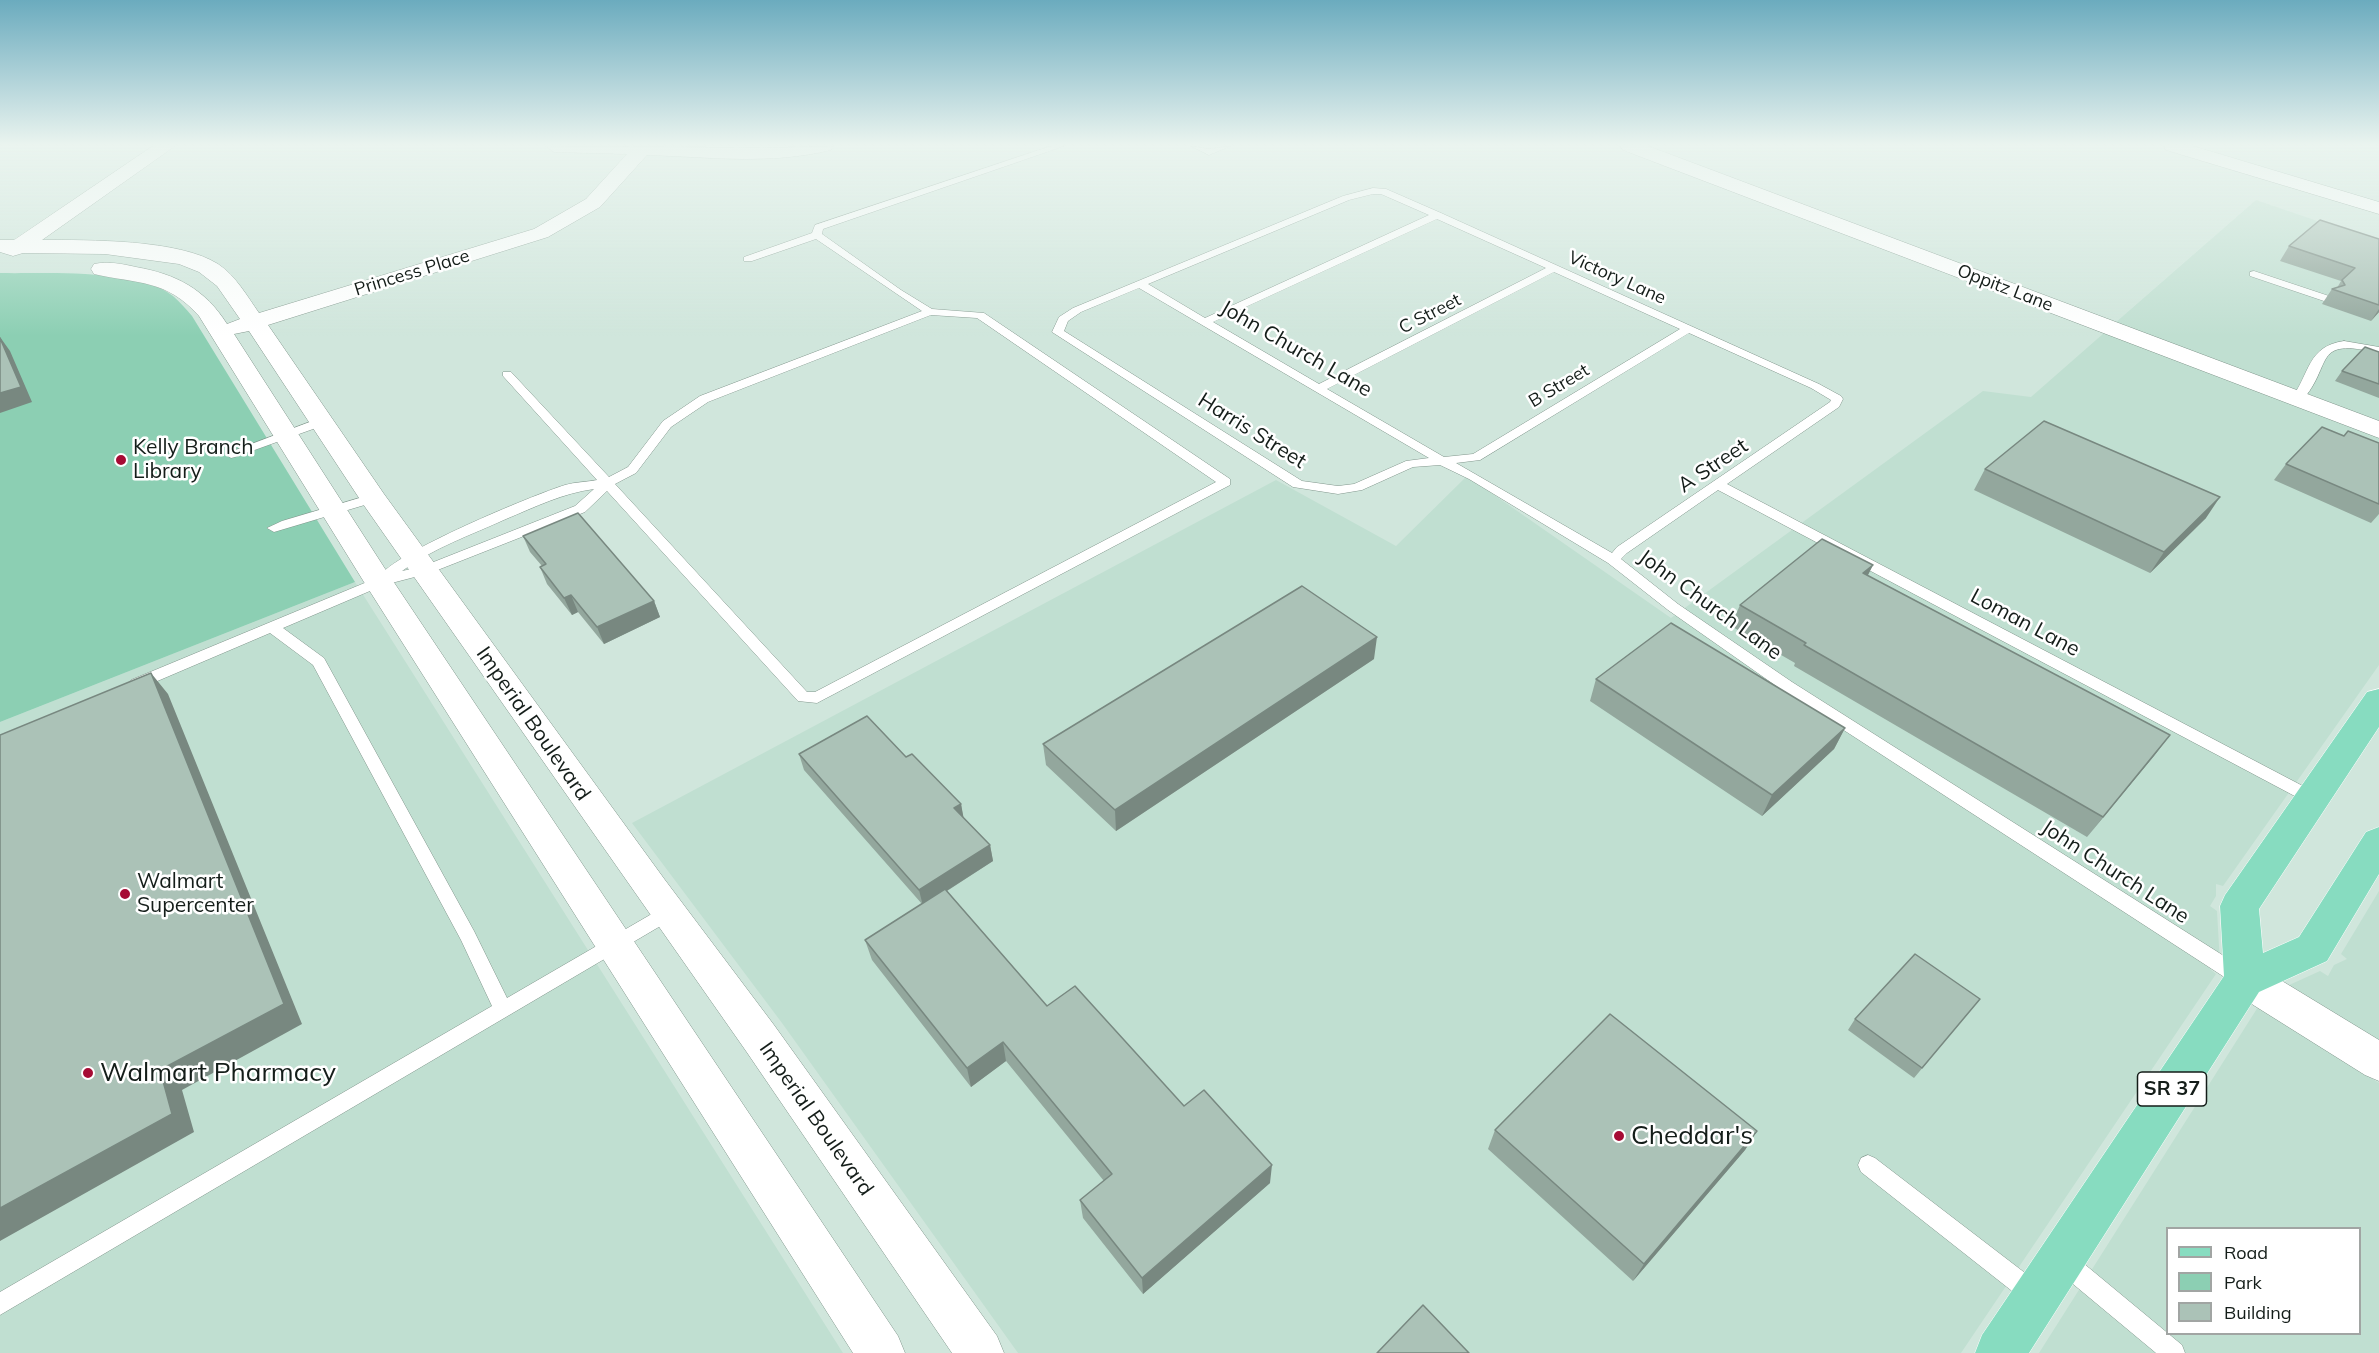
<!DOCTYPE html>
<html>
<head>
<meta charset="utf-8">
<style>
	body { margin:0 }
	#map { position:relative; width:2379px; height:1353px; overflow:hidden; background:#d0e6dc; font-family:Mulish,sans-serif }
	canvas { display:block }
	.legend { position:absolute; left:2166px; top:1227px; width:195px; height:108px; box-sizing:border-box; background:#fff; border:2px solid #a1a5a3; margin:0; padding:8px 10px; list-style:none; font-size:18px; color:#141d19 }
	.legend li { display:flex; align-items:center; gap:12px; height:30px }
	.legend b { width:30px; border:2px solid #a1a5a3 }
</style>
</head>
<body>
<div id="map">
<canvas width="2379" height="1353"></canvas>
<ul class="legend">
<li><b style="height:8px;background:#87dcc0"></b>Road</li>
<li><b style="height:16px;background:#8ccfb3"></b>Park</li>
<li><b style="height:16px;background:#abc2b7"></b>Building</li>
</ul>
</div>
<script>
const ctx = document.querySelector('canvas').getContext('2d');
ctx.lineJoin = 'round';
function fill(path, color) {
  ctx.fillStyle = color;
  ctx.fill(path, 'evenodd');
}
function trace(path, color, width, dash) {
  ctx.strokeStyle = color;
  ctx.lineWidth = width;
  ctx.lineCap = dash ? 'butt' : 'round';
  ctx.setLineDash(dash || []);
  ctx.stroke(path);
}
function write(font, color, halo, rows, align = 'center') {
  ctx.font = font + ' Mulish,sans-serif';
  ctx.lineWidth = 5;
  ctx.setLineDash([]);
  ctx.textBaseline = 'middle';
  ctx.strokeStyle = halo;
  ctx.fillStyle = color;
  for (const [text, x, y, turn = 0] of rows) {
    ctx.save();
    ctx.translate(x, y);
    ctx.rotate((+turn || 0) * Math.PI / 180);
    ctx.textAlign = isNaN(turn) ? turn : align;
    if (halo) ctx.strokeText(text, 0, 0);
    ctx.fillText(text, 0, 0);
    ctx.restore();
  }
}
fill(new Path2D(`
	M 2256,200 L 2379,242 L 2379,422 L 2115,323 Z
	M 2104,333 L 2379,438 L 2379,665 L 2223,886 L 2216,884 L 2216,896 L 2210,906 L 2217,911 L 2220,964 L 2210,969 L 2216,974 L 1961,1353 L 1018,1353 L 782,1023 L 632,823 L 1276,480 L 1396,546 L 1467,476 L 1671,618 L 1983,391 L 2031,397 Z
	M 355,582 L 843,1353 L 0,1353 L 0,722 Z
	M 2379,891 L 2379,1041 L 2287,986 L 2320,971 L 2328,976 L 2334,965 L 2347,959 L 2341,954 Z
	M 2258,1007 L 2379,1083 L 2379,1353 L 2039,1353 ZM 2168,1228 L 2360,1228 L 2360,1334 L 2168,1334 Z`), '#c0dfd1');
fill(new Path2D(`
	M 0,273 C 45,274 137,268 173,296 C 180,302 186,309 192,316 L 355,582 L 0,722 Z`), '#8ccfb3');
const lane = new Path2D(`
	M 1051,146 L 1064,146 L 823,229 L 822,234 L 901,290 L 932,309 L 984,313 L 1230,479 L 1230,485 L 817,703 L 798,701 L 607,491 L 585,512 L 430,573 L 384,585 L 283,628 L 324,658 L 474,931 L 507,998 L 662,908 L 668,906 L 674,908 L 677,913 L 674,918 L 0,1315 L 0,1292 L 492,1006 L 461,940 L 313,665 L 270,633 L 141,688 L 131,688 L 128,684 L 131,680 L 379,577 C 393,553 533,495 565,485 C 575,482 587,482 597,480 L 503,376 L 503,372 L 511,372 L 609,477 L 628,467 L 663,421 L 700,396 L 922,311 L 816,239 L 752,261 L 744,261 L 744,257 L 812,233 L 815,225 ZM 931,315 L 977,318 L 1216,482 L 815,692 L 807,692 L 615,484 L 636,473 L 671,427 L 708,402 ZM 594,489 L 575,506 L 421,567 L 402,571 C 433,548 471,535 506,519 C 535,507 563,493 594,489 Z
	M 1191,146 L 1209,149 L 1231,146 L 1209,155 Z
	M 1373,188 L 1386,189 L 1441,213 L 1819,384 L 1841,396 L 1843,399 L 1839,407 L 1727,484 L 2318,794 L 2320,798 L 2318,802 L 2306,802 L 1718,490 L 1627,553 L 1621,559 L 1678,604 L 1792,682 L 2246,970 L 2248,976 L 2246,982 L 2239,984 L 2232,982 L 1782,690 L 1668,610 L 1608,563 L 1469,479 L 1440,465 L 1413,467 L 1362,490 L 1338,494 L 1293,487 L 1052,332 L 1059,317 L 1073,308 L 1343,196 ZM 1373,194 L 1381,194 L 1429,215 L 1205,318 L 1148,284 L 1349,200 ZM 1437,219 L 1546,268 L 1319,384 L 1213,322 ZM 1554,272 L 1680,329 L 1473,454 L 1444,457 L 1327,389 ZM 1139,288 L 1429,458 L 1406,461 L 1354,484 L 1338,486 L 1302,481 L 1064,331 L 1068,321 L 1081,312 ZM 1689,333 L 1811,388 L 1831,400 L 1830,402 L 1617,547 L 1612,553 L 1456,463 L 1480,460 Z
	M 2254,271 L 2332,297 L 2333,299 L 2324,301 L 2250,276 L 2250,272 Z
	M 2344,341 L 2379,347 L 2379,353 C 2310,337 2335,364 2301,402 L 2293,402 L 2291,399 C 2310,374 2307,346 2344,341 Z
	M 323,417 L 327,418 L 327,424 L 235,457 L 231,458 L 225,454 Z
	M 373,494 L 379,498 L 378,501 L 274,532 L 267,528 L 282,521 Z
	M 1868,1155 L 1875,1158 L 2042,1286 L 2045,1294 L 2042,1302 L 2034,1305 L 2026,1302 L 1861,1172 L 1858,1165 L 1861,1158 Z
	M 2063,1250 L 2071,1253 L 2182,1345 L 2185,1353 L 2156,1353 L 2055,1269 L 2052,1261 L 2055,1253 Z`);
const street = new Path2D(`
	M 153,146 L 175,146 L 42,240 C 88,240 179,239 218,264 C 236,276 247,296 259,313 L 534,229 L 586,199 L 627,154 L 554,152 L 545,146 L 770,148 L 833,146 L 831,150 C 770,165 708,157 647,155 L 600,207 L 548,237 L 268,325 L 384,494 L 665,880 L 774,1025 L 997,1336 L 1004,1353 L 952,1353 L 746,1051 L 363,504 L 249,331 L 234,334 L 389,575 L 898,1336 L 905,1353 L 853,1353 L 364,582 L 199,316 C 166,279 138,284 94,274 L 91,269 L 94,264 C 108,261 123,264 136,267 C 176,274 205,289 227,324 L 240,319 L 217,286 L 199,272 L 179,264 L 105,254 L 23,253 L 13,256 L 0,252 L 0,240 L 14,240 Z
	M 2164,146 L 2193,146 L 2379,202 L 2379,214 L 2166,150 Z
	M 2245,962 L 2259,967 L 2379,1040 L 2379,1081 L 2365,1075 L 2231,991 L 2226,979 L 2231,967 Z`);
const secondary = new Path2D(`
	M 1620,146 L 1648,146 L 2379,421 L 2379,438 L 1623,150 Z`);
const primary = new Path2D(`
	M 2379,689 L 2379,727 L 2259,909 L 2263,953 L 2299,937 L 2366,832 L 2379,827 L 2379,874 L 2327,961 L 2259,992 L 2029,1353 L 1975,1353 L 1982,1335 L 2224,976 L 2220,906 L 2225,895 L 2367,692 Z`);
trace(lane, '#81968c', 1);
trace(street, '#81968c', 1);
trace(secondary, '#81968c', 1);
trace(primary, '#fff', 1);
fill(lane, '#fff');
fill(street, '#fff');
fill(secondary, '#fff');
fill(primary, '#87dcc0');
fill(new Path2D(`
	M 2379,239 L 2379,312 L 2371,321 L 2322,304 L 2332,289 L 2337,288 L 2341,281 L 2280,261 L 2289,246 Z
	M 2379,352 L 2379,398 L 2335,381 L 2342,371 Z
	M 2344,436 L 2379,443 L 2379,514 L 2371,523 L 2274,480 L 2286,464 Z
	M 1985,469 L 2206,518 L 2150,573 L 1974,490 Z
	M 523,536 L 654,601 L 660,617 L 604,644 L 578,612 L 572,615 L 547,584 L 540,567 L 542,566 L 530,552 Z
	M 1873,565 L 1867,576 L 2170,735 L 2087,837 L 1794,666 L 1795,663 L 1731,626 L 1740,605 Z
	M 1374,659 L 1116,831 L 1046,765 L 1043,744 Z
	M 1596,679 L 1845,728 L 1834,749 L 1762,816 L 1590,701 Z
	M 799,754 L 906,757 L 961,804 L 963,817 L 990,845 L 993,861 L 947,891 L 1047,1006 L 1184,1106 L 1270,1183 L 1143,1294 L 1083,1218 L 1080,1200 L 1104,1181 L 1006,1061 L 971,1087 L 872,960 L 865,940 L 922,904 L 804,770 Z
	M 1980,999 L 1914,1078 L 1848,1030 L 1855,1019 Z
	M 1495,1130 L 1757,1131 L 1745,1150 L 1633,1281 L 1488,1149 Z`), '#93a79d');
fill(new Path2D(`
	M 2379,309 L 2379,312 L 2371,321 Z
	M 0,337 L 10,351 L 32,402 L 0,413 Z
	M 2220,497 L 2206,518 L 2150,573 L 2164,552 Z
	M 1873,565 L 1863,585 L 1863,573 Z
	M 571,595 L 578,612 L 572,615 L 564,598 Z
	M 654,601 L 660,617 L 604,644 L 597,627 Z
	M 1377,637 L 1374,659 L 1116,831 L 1115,810 Z
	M 151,673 L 168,694 L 302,1024 L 182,1090 L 194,1132 L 0,1241 L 0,1208 L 160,1070 Z
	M 1845,728 L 1834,749 L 1762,816 L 1772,795 Z
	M 2170,735 L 2154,756 L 2087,837 L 2103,817 Z
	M 961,804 L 964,820 L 954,808 Z
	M 990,845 L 993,861 L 923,906 L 919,890 Z
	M 1003,1042 L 1006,1061 L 971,1087 L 967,1068 Z
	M 1757,1131 L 1745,1150 L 1633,1281 L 1644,1264 Z
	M 1272,1165 L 1270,1183 L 1143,1294 L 1142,1278 Z`), '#788880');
const building = new Path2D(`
	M 2320,220 L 2379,239 L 2379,305 L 2332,289 L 2345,285 L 2342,280 L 2355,268 L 2289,246 Z
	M 0,338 L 21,387 L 0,393 Z
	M 2365,347 L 2379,352 L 2379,384 L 2342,371 Z
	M 2044,421 L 2220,497 L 2164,552 L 1985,469 Z
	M 2322,427 L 2344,436 L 2348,431 L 2379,443 L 2379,504 L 2286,464 Z
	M 578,513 L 654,601 L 597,627 L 571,595 L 564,598 L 540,567 L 546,564 L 523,536 Z
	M 1822,539 L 1873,565 L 1863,573 L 2170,735 L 2103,817 L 1804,645 L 1806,643 L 1740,605 Z
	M 1302,586 L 1377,637 L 1115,810 L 1043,744 Z
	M 1671,623 L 1845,728 L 1772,795 L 1596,679 Z
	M 151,673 L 284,1004 L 160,1070 L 172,1114 L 0,1208 L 0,735 Z
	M 867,716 L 906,757 L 912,754 L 961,804 L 954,808 L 990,845 L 919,890 L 799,754 Z
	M 945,889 L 1047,1006 L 1075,986 L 1184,1106 L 1204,1090 L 1272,1165 L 1142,1278 L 1080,1200 L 1112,1174 L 1003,1042 L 967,1068 L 865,940 Z
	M 1915,954 L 1980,999 L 1922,1068 L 1855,1019 Z
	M 1610,1014 L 1757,1131 L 1644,1264 L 1495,1130 Z
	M 1423,1305 L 1469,1353 L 1377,1353 Z`);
fill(building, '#abc2b7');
trace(building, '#788880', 1.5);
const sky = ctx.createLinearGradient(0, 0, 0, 336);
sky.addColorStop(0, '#6babbe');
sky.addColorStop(0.43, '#eaf4ef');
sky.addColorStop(1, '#eaf4ef00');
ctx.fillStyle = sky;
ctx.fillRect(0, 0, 2379, 336);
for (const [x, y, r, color] of [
	[121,460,6,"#a60b34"],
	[125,894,6,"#a60b34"],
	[88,1073,6,"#a60b34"],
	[1619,1136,6,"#a60b34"]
]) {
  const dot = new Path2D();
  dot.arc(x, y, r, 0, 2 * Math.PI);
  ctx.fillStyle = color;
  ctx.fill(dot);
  trace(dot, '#fff', 2);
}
write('18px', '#141d19', '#fff', [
	["Princess Place",412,273,-17],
	["Victory Lane",1617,278,24],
	["Oppitz Lane",2005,288,21],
	["C Street",1430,314,-27],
	["B Street",1559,386,-31]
]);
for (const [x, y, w] of [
	[2172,1089,69]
]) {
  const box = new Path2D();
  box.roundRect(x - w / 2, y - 17, w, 34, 4.5);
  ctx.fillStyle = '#fff';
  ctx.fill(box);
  trace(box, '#141d19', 1.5);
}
write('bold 20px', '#141d19', null, [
	["SR 37",2172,1089]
]);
write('21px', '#141d19', '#fff', [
	["John Church Lane",1296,349,30],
	["Harris Street",1252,431,32],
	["A Street",1713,466,-34],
	["John Church Lane",1710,605,36],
	["Loman Lane",2025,623,28],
	["Imperial Boulevard",533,724,55],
	["John Church Lane",2115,872,33],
	["Imperial Boulevard",816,1119,55]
]);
write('21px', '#141d19', '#fff', [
	["Kelly Branch",133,448],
	["Library",133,472],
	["Walmart",137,882],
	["Supercenter",137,906]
], 'left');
write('26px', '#141d19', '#fff', [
	["Walmart Pharmacy",100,1073],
	["Cheddar's",1631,1136]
], 'left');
</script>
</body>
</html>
